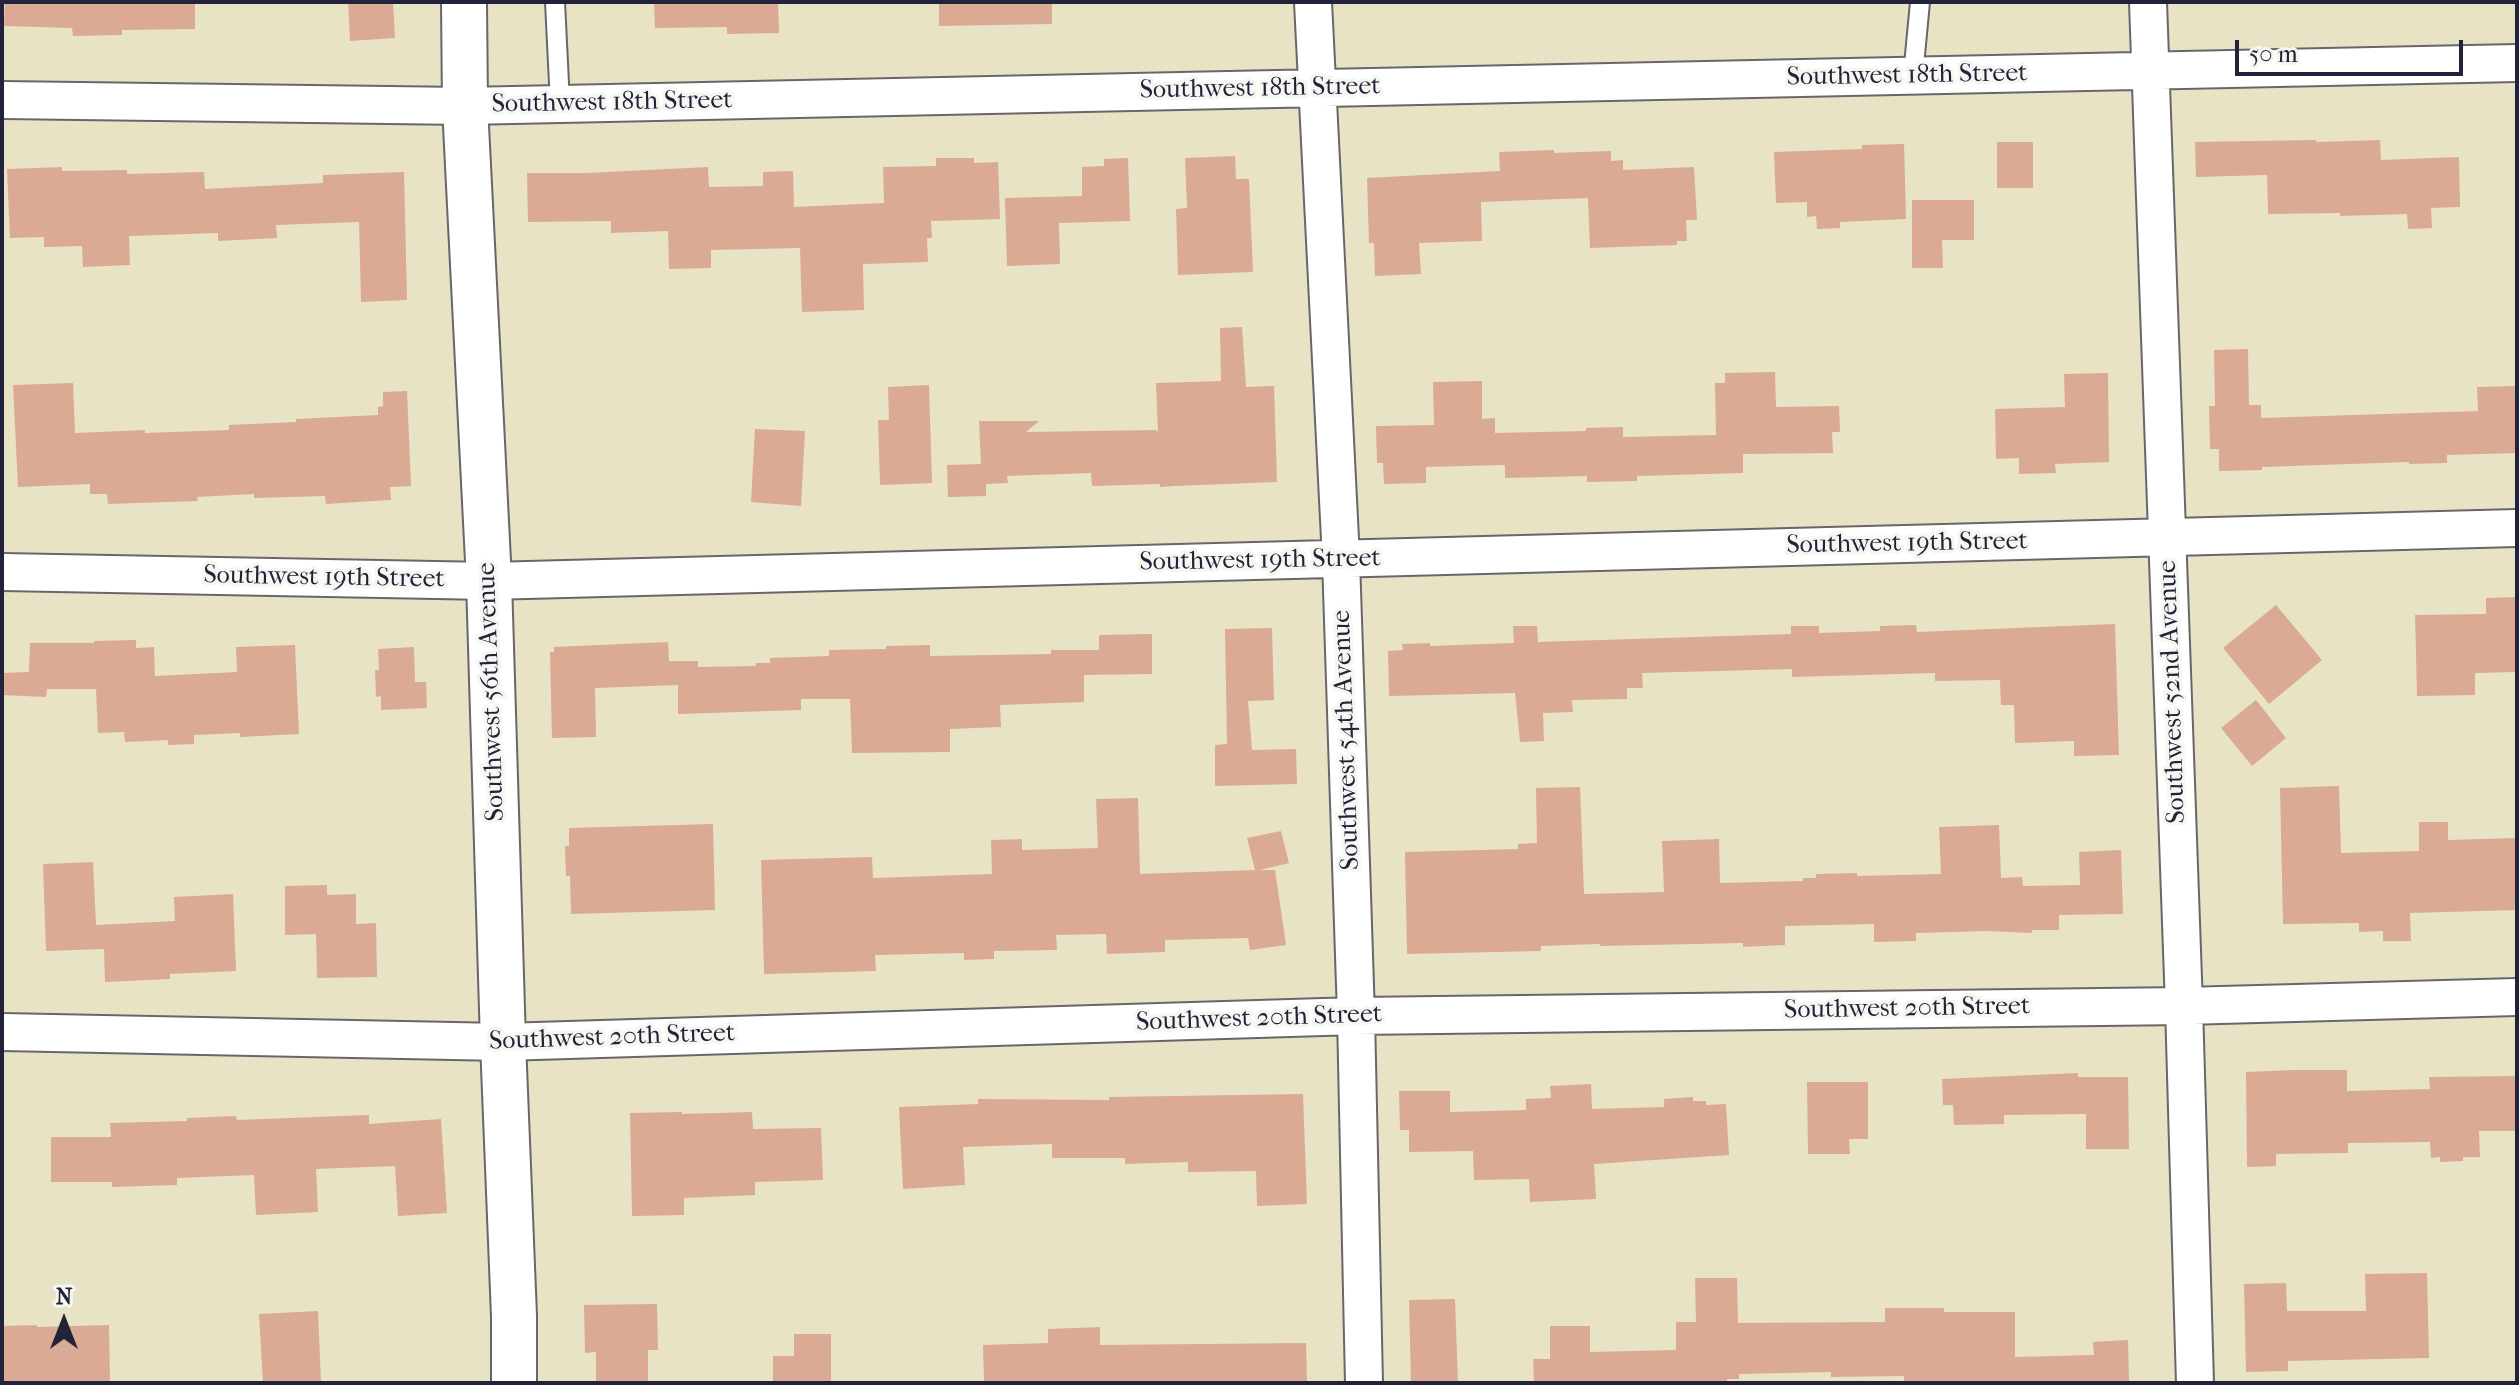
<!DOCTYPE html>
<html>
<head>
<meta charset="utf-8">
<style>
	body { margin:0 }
	#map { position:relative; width:2519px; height:1385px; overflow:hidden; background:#e9e3c5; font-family:"IM FELL French Canon",serif }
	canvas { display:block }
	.frame { position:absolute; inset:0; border:4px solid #22223b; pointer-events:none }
	.north { position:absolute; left:24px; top:1281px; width:80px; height:80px; -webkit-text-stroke:6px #f6f6f2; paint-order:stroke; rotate:0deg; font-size:22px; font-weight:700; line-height:32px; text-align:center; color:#22223b }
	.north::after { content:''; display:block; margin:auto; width:28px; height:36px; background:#22223b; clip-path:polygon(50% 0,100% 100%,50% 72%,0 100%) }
	.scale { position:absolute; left:2235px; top:40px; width:228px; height:36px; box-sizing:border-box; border:4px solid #22223b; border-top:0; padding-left:10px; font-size:24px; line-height:28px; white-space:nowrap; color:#22223b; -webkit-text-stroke:6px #f6f6f2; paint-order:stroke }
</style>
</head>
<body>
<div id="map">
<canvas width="2519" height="1385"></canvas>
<div class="frame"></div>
<div class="north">N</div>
<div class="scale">50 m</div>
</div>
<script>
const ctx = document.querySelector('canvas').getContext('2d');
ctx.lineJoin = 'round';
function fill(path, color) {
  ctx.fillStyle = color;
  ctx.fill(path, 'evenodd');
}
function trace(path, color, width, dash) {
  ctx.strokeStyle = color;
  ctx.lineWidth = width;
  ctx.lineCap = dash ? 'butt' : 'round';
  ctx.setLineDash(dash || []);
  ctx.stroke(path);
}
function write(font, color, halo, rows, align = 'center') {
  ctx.font = font + ' "IM FELL French Canon",serif';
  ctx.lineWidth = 7;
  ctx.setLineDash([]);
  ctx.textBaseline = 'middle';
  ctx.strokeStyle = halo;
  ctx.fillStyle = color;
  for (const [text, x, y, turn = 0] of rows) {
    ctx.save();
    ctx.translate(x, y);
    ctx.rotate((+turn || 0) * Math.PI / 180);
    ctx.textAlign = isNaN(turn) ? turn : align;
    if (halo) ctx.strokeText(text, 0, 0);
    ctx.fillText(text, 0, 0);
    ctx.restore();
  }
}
fill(new Path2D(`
	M 5,2 L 195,2 L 195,29 L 122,30 L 122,35 L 73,36 L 72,28 L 4,26 Z
	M 348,2 L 393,2 L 395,38 L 350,41 Z
	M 654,2 L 778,2 L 779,33 L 727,34 L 727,27 L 655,28 Z
	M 939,2 L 1052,2 L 1052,24 L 939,26 Z
	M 2316,140 L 2316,142 L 2380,140 L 2381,160 L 2459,157 L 2460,207 L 2431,208 L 2432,228 L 2408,229 L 2407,214 L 2340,216 L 2340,213 L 2268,214 L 2267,175 L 2196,177 L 2195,142 Z
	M 1997,142 L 2033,142 L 2033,188 L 1997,188 Z
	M 1904,144 L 1906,219 L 1840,222 L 1840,228 L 1817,229 L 1816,216 L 1807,217 L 1807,202 L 1776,203 L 1774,152 L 1862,149 L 1862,145 Z
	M 1554,150 L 1554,153 L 1611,151 L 1611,161 L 1623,160 L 1623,170 L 1694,167 L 1697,220 L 1686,220 L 1687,241 L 1677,241 L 1677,245 L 1590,248 L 1588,198 L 1481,202 L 1482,241 L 1419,243 L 1421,274 L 1375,276 L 1374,243 L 1369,243 L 1367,178 L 1500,171 L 1499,152 Z
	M 1235,156 L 1236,179 L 1249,179 L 1253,272 L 1178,275 L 1176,209 L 1187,208 L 1185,158 Z
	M 936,158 L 974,158 L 974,163 L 998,162 L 1000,219 L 931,221 L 932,238 L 927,238 L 928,262 L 863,264 L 864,310 L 802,312 L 800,248 L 711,250 L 711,268 L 669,269 L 668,231 L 611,233 L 611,221 L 528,222 L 527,173 L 587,173 L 708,167 L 709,187 L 763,186 L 763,172 L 793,171 L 794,207 L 884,203 L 883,167 L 936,166 Z
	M 1128,158 L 1130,221 L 1059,223 L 1060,264 L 1007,266 L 1005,198 L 1082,196 L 1082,167 L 1104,166 L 1104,159 Z
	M 62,167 L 62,171 L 127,170 L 127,174 L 204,172 L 205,189 L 323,183 L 323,175 L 404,172 L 407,300 L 361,302 L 359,222 L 276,225 L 277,238 L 218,241 L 218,233 L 129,236 L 130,265 L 83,267 L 82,246 L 44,247 L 44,237 L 10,238 L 7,169 Z
	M 1912,200 L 1974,200 L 1974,240 L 1942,240 L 1943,268 L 1912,268 Z
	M 1242,327 L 1246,387 L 1274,386 L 1277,482 L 1174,486 L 1160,487 L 1160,484 L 1092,486 L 1091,473 L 1007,476 L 1008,483 L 986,484 L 986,496 L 948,497 L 947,465 L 981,464 L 979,421 L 1039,421 L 1026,432 L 1156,430 L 1158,432 L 1156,383 L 1221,381 L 1220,328 Z
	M 2248,349 L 2249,405 L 2261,405 L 2261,418 L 2478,411 L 2477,387 L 2517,386 L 2517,453 L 2447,455 L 2447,463 L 2409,464 L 2409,462 L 2262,467 L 2262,470 L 2219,471 L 2219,449 L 2210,449 L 2209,406 L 2215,406 L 2214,350 Z
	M 1775,372 L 1776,407 L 1839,406 L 1840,432 L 1832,432 L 1833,453 L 1743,454 L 1743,473 L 1637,476 L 1637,481 L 1587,482 L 1587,476 L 1505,478 L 1505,465 L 1426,467 L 1426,483 L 1384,484 L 1383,463 L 1377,463 L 1376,426 L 1434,425 L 1433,382 L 1482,381 L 1482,419 L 1495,418 L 1495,433 L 1586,431 L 1586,428 L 1623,427 L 1623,437 L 1716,435 L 1715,383 L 1725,383 L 1725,373 Z
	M 2108,373 L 2109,462 L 2055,464 L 2056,473 L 2019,474 L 2019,458 L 1996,459 L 1995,409 L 2065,407 L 2064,374 Z
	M 73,383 L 75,433 L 145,430 L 145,433 L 229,430 L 229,425 L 296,422 L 296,419 L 378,415 L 378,407 L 383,406 L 383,392 L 407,391 L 411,486 L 390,487 L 391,500 L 326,504 L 325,496 L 254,498 L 254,494 L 197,497 L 198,501 L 108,504 L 107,494 L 90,494 L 90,484 L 18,487 L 13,385 Z
	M 929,385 L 932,483 L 880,485 L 878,420 L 889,420 L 888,387 Z
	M 755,429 L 805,431 L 801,506 L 751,502 Z
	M 2517,597 L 2517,672 L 2475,673 L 2475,695 L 2417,696 L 2415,615 L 2486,614 L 2486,598 Z
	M 2276,605 L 2322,660 L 2269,704 L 2223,648 Z
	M 2115,624 L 2119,755 L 2074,756 L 2074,741 L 2015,743 L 2014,705 L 2001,705 L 2000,680 L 1935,681 L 1935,673 L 1792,677 L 1792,669 L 1642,673 L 1643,688 L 1627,688 L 1627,699 L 1572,700 L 1573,712 L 1543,713 L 1544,741 L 1520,742 L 1515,693 L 1389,696 L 1388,651 L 1403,650 L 1402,644 L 1430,643 L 1430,646 L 1514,643 L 1513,626 L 1537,626 L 1538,642 L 1791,634 L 1791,626 L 1819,626 L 1819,633 L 1880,631 L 1880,626 L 1916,625 L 1917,632 Z
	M 1272,628 L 1274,700 L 1248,701 L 1252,750 L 1296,749 L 1297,784 L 1215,786 L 1215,745 L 1227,744 L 1225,629 Z
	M 1152,634 L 1152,674 L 1084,675 L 1084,702 L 1000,705 L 1001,727 L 950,729 L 950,752 L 852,753 L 850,699 L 801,699 L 801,710 L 678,714 L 678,685 L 595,688 L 596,737 L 552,738 L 550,652 L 554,652 L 554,647 L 668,642 L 669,661 L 698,661 L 698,667 L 756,666 L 756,663 L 770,663 L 770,658 L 829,656 L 829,650 L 886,649 L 886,646 L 930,645 L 930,656 L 1051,654 L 1051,650 L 1099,650 L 1099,635 Z
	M 136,640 L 136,648 L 154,647 L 155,676 L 237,672 L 236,647 L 295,645 L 299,734 L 240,737 L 240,733 L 194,735 L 194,744 L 168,745 L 168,740 L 125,742 L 124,732 L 98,733 L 96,689 L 47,689 L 46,697 L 2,695 L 2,673 L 29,672 L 30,643 L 94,643 L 94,641 Z
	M 414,647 L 415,682 L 426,682 L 427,708 L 381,710 L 381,696 L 376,697 L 375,670 L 379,670 L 378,649 Z
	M 2256,700 L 2286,738 L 2252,766 L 2221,728 Z
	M 2339,786 L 2341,853 L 2419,851 L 2419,822 L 2448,822 L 2448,840 L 2516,838 L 2517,910 L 2410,913 L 2411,941 L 2383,941 L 2383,931 L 2359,932 L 2359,923 L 2283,924 L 2280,788 Z
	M 1580,787 L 1584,894 L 1664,892 L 1662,841 L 1719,839 L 1720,883 L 1803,881 L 1803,878 L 1816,878 L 1816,874 L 1857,873 L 1857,876 L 1941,874 L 1939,827 L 1999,825 L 2001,878 L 2022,877 L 2023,886 L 2080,885 L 2079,852 L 2121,850 L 2123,914 L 2059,915 L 2059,930 L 2032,930 L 2032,933 L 1987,931 L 1916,933 L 1916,941 L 1874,942 L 1874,924 L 1785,926 L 1785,945 L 1743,947 L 1743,943 L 1600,946 L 1600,944 L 1541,946 L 1541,951 L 1407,954 L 1405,852 L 1518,849 L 1518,844 L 1537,843 L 1536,788 Z
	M 1138,798 L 1140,874 L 1255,870 L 1247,838 L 1281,831 L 1289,863 L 1260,870 L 1275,870 L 1286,945 L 1250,950 L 1248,938 L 1165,940 L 1165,952 L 1107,954 L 1106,934 L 1056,935 L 1057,950 L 994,951 L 994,959 L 964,960 L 964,953 L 875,955 L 876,971 L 764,974 L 761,860 L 872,857 L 873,878 L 992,874 L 991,840 L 1022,839 L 1022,850 L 1098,848 L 1096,799 Z
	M 713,824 L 715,910 L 571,914 L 570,876 L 566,876 L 565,846 L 569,846 L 569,828 Z
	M 93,862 L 96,925 L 175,921 L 174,897 L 233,894 L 236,971 L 170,974 L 170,979 L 105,982 L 104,949 L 46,951 L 43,864 Z
	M 327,885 L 327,895 L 356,894 L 356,924 L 376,923 L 377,977 L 317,978 L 316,934 L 285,935 L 285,886 Z
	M 2294,1070 L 2347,1070 L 2347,1091 L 2430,1089 L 2429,1077 L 2517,1076 L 2517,1131 L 2479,1131 L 2480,1157 L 2463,1157 L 2463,1161 L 2440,1162 L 2440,1157 L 2431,1158 L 2430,1142 L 2348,1143 L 2348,1153 L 2276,1154 L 2276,1166 L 2247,1167 L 2246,1072 Z
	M 2078,1073 L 2078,1077 L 2128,1077 L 2129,1149 L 2086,1149 L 2086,1114 L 2004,1115 L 2004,1124 L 1954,1125 L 1953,1105 L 1943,1105 L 1942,1079 Z
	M 1807,1082 L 1868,1082 L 1868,1139 L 1849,1139 L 1850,1154 L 1808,1154 Z
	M 1591,1084 L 1592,1109 L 1664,1107 L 1664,1099 L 1693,1097 L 1693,1101 L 1706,1101 L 1706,1105 L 1726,1104 L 1729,1155 L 1594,1164 L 1596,1199 L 1530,1202 L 1529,1179 L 1474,1180 L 1473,1151 L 1409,1152 L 1409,1130 L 1400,1130 L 1399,1091 L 1450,1091 L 1450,1112 L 1526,1110 L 1526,1099 L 1551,1098 L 1550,1086 Z
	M 1303,1094 L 1307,1204 L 1257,1206 L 1256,1171 L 1188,1172 L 1188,1162 L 1125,1164 L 1125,1158 L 1052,1158 L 1052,1144 L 963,1147 L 965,1185 L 903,1189 L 899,1107 L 978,1104 L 978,1099 L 1109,1100 L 1109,1097 Z
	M 682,1112 L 682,1114 L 752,1112 L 753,1129 L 821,1128 L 823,1180 L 755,1182 L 755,1195 L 684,1198 L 684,1215 L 632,1216 L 630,1113 Z
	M 369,1115 L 369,1124 L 441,1119 L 447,1213 L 398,1216 L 395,1166 L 316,1169 L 318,1212 L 256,1215 L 254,1175 L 177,1178 L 177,1185 L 112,1187 L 112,1182 L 51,1182 L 51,1137 L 111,1137 L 110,1123 L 187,1121 L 187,1118 L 236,1116 L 237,1120 Z
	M 2427,1273 L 2429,1358 L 2288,1361 L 2288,1371 L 2246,1372 L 2244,1284 L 2286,1283 L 2287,1311 L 2366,1311 L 2365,1274 Z
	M 1695,1278 L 1737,1278 L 1738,1323 L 1885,1322 L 1885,1308 L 1944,1308 L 1944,1312 L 2015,1312 L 2015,1357 L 2094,1355 L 2093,1342 L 2128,1340 L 2129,1383 L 1904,1383 L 1904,1376 L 1831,1377 L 1831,1372 L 1739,1374 L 1739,1379 L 1727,1379 L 1727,1383 L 1534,1383 L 1533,1359 L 1550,1359 L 1550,1326 L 1590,1326 L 1590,1352 L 1676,1350 L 1676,1322 L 1696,1322 Z
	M 1455,1299 L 1458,1383 L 1411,1383 L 1409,1300 Z
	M 657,1304 L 658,1350 L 648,1350 L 648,1383 L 596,1383 L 596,1352 L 585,1353 L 584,1305 Z
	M 318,1311 L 321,1383 L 263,1383 L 259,1314 Z
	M 37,1325 L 37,1327 L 109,1325 L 110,1383 L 2,1383 L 2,1326 Z
	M 1100,1327 L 1100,1345 L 1306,1343 L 1307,1383 L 984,1383 L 983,1345 L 1048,1343 L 1048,1329 Z
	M 794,1334 L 831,1334 L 831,1383 L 773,1383 L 773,1356 L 794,1356 Z`), '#daaa94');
const service = new Path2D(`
	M 555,2 L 560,104
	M 1913,76 L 1920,2`);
const minor = new Path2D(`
	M 1313,2 L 1341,559 L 1356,1016 L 1364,1383
	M 2148,2 L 2184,1006 L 2195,1383
	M 2,100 L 465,106 L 2517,63
	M 2,572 L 489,581 L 2517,528
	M 2,1032 L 503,1042 L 1356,1016 L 2184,1006 L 2517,997`);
const tertiary = new Path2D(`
	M 464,2 L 465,106 L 489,581 L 503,1042 L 514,1316 L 514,1383`);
trace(service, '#68666b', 22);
trace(minor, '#68666b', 40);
trace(tertiary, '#68666b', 48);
trace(service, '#fff', 18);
trace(minor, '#fff', 36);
trace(tertiary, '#fff', 44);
write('26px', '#22223b', '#f6f6f2', [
	["Southwest 18th Street",1907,76,-1],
	["Southwest 18th Street",1260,89,-1],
	["Southwest 18th Street",612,103,-1],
	["Southwest 19th Street",1907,544,-1],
	["Southwest 19th Street",1260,561,-1],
	["Southwest 19th Street",324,578,1],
	["Southwest 56th Avenue",492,692,-92],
	["Southwest 52nd Avenue",2173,692,-92],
	["Southwest 54th Avenue",1347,740,-92],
	["Southwest 20th Street",1907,1009,-1],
	["Southwest 20th Street",1259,1019,-2],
	["Southwest 20th Street",612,1038,-2]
]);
</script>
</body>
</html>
